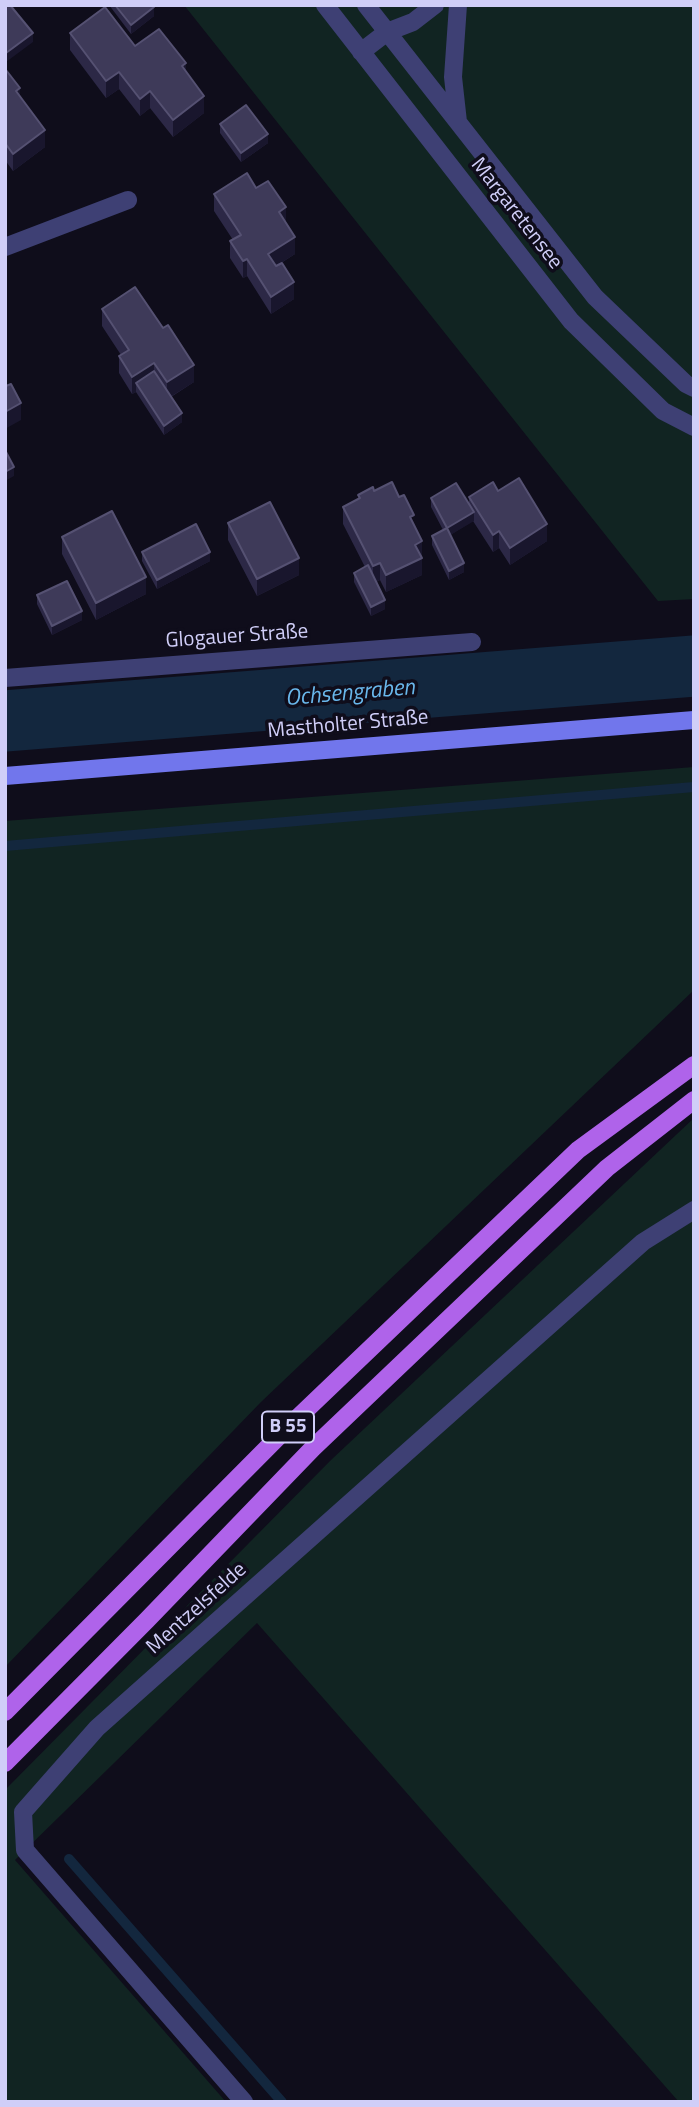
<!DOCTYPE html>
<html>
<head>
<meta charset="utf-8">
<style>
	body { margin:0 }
	#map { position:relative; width:699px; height:2107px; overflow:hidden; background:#0f0d1b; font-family:"Titillium Web",sans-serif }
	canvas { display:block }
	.frame { position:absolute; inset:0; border:7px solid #d0cef8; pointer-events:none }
</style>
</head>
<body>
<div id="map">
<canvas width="699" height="2107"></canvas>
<div class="frame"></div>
</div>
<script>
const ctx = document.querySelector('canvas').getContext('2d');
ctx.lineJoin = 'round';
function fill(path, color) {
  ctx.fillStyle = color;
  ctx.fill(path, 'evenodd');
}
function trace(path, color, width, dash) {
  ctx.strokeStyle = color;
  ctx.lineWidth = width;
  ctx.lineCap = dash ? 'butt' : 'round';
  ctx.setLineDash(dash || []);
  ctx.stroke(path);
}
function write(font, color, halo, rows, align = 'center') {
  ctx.font = font + ' "Titillium Web",sans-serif';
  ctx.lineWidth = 7;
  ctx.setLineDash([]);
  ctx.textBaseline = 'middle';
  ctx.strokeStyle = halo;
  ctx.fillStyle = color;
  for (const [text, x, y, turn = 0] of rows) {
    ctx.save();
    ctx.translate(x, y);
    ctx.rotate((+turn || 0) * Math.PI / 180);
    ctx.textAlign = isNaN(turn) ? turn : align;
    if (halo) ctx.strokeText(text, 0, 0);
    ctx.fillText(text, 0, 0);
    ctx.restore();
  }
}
fill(new Path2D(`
	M 184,5 L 694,5 L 694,599 L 658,601 Z
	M 694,767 L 694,990 L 261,1402 L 5,1667 L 5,821 Z
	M 694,1118 L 694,2102 L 679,2102 L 257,1623 L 15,1860 L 226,2102 L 5,2102 L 5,1790 L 330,1461 Z`), '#112422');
trace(new Path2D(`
	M 5,846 L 694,787
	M 69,1859 L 282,2102`), '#13273e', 10);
trace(new Path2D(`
	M 5,721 L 694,666`), '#13273e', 61);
trace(new Path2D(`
	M 325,5 L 571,321 L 663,411 L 694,427
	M 366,5 L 595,297 L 686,384 L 694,388
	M 361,52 L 387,32 L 413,22 L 435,5
	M 458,122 L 453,77 L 458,5
	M 244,2102 L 25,1850 L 23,1812 L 97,1728 L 643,1242 L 694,1210`), '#3e4074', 18);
trace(new Path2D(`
	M 5,247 L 128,200
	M 5,678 L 472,642`), '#3e4074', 18);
trace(new Path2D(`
	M 5,776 L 694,720`), '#7176ec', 18);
trace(new Path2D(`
	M 5,1712 L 287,1428 L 578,1150 L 694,1065
	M 5,1763 L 147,1620 L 313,1448 L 607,1168 L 694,1100`), '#af63ea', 18);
fill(new Path2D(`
	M 109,5 L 152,5 L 154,16 L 131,34 Z
	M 70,33 L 135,46 L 186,73 L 204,113 L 173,137 L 150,108 L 140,116 L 119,89 L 106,98 L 70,50 Z
	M 5,70 L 20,97 L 45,147 L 13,171 L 5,160 Z
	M 220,124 L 268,143 L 241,162 L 220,133 Z
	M 256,188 L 286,222 L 295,254 L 278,265 L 294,299 L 271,314 L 247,276 L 243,278 L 230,258 L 230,241 L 233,240 L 214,211 L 214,194 Z
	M 102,309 L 194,382 L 171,397 L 182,422 L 164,435 L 136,392 L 132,394 L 119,373 L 119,356 L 121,355 L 102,326 Z
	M 374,491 L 414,525 L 422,541 L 422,575 L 386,592 L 380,580 L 376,582 L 385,609 L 371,616 L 354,582 L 354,573 L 365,567 L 343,524 L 343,507 L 358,499 L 358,495 Z
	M 498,491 L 547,541 L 510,565 L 499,548 L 493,552 L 473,521 L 450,535 L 464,572 L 449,580 L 432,545 L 432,536 L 443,530 L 431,507 L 431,498 L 469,504 L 469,497 Z
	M 228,523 L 299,575 L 257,596 L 228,540 Z
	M 62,537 L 146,594 L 96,620 L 62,554 Z
	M 142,552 L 210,561 L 157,589 L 142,561 Z
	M 37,595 L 82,620 L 52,635 L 37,604 Z`), '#2c2846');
fill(new Path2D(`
	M 154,7 L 154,16 L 131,34 L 131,25 Z
	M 33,33 L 33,42 L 6,62 L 6,53 Z
	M 186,63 L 186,80 L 182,66 Z
	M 119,72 L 119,89 L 106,98 L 106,81 Z
	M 20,88 L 20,105 L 16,91 Z
	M 150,91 L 150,108 L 140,116 L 140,99 Z
	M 204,96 L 204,113 L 173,137 L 173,120 Z
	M 45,130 L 45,147 L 13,171 L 13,154 Z
	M 268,134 L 268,143 L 241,162 L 241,153 Z
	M 286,207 L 286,225 L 279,212 Z
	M 295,237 L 295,254 L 268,271 L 268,254 Z
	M 247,259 L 247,276 L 243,278 L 243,261 Z
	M 294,282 L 294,299 L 271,314 L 271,297 Z
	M 154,363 L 154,380 L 136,383 L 136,392 L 132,394 L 132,377 Z
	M 194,365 L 194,382 L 167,399 L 167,382 Z
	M 21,403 L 21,420 L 5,429 L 5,412 Z
	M 182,413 L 182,422 L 164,435 L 164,426 Z
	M 14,467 L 14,476 L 5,481 L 5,472 Z
	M 474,512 L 474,521 L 447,537 L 447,528 Z
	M 547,524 L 547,541 L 510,565 L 510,548 Z
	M 499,531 L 499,548 L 493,552 L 493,535 Z
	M 422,541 L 422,575 L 386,592 L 386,575 L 415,545 Z
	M 210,552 L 210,561 L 157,589 L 157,580 Z
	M 299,558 L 299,575 L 257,596 L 257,579 Z
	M 380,563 L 380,580 L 373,583 L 373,566 Z
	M 464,563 L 464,572 L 449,580 L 449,571 Z
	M 146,577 L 146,594 L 96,620 L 96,603 Z
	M 385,600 L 385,609 L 371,616 L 371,607 Z
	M 82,611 L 82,620 L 52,635 L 52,626 Z`), '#19162d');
const building = new Path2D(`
	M 5,5 L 10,5 L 33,33 L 6,53 L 5,51 Z
	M 115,5 L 152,5 L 154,7 L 131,25 Z
	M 105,7 L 135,46 L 159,29 L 186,63 L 182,66 L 204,96 L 173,120 L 150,91 L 140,99 L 119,72 L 106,81 L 70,33 Z
	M 5,70 L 6,70 L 20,88 L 16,91 L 45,130 L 13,154 L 5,143 Z
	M 246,105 L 268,134 L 241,153 L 220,124 Z
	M 247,173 L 256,188 L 268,181 L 286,207 L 279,212 L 295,237 L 268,254 L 276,266 L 282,263 L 294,282 L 271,297 L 247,259 L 243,261 L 230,241 L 241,235 L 214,194 Z
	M 135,287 L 163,328 L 168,325 L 194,365 L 167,382 L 154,363 L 132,377 L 119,356 L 129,350 L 102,309 Z
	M 154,371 L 182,413 L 164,426 L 136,383 Z
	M 11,384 L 21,403 L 5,412 L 5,385 L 6,386 Z
	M 5,450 L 14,467 L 5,472 Z
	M 519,478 L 547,524 L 510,548 L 499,531 L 493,535 L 469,497 L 493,482 L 498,491 Z
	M 392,482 L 399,497 L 404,495 L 414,515 L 410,517 L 422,541 L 415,545 L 422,558 L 386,575 L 380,563 L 373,566 L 343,507 L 360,498 L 358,495 L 373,487 L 374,491 Z
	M 456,483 L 474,512 L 447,528 L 464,563 L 449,571 L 432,536 L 447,528 L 431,498 Z
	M 270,502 L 299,558 L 257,579 L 228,523 Z
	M 112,511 L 146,577 L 96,603 L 62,537 Z
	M 196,524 L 210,552 L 157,580 L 142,552 Z
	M 368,565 L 385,600 L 371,607 L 354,573 Z
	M 67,581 L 82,611 L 52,626 L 37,595 Z`);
fill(building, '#3e3a59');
trace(building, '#555172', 2);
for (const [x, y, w] of [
	[288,1427,52]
]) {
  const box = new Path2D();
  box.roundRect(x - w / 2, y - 15.5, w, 31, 5);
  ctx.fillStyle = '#0f0d1b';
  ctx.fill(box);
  trace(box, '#d0cef8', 2);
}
write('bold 19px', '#d0cef8', null, [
	["B 55",288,1427]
]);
write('21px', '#d0cef8', '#0f0d1b', [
	["Margaretensee",516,214,52],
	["Glogauer Straße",237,637,-4],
	["Mastholter Straße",348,725,-5],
	["Mentzelsfelde",197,1609,-42]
]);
write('italic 23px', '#69b7eb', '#0f0d1b', [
	["Ochsengraben",350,694,-5]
]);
</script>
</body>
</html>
